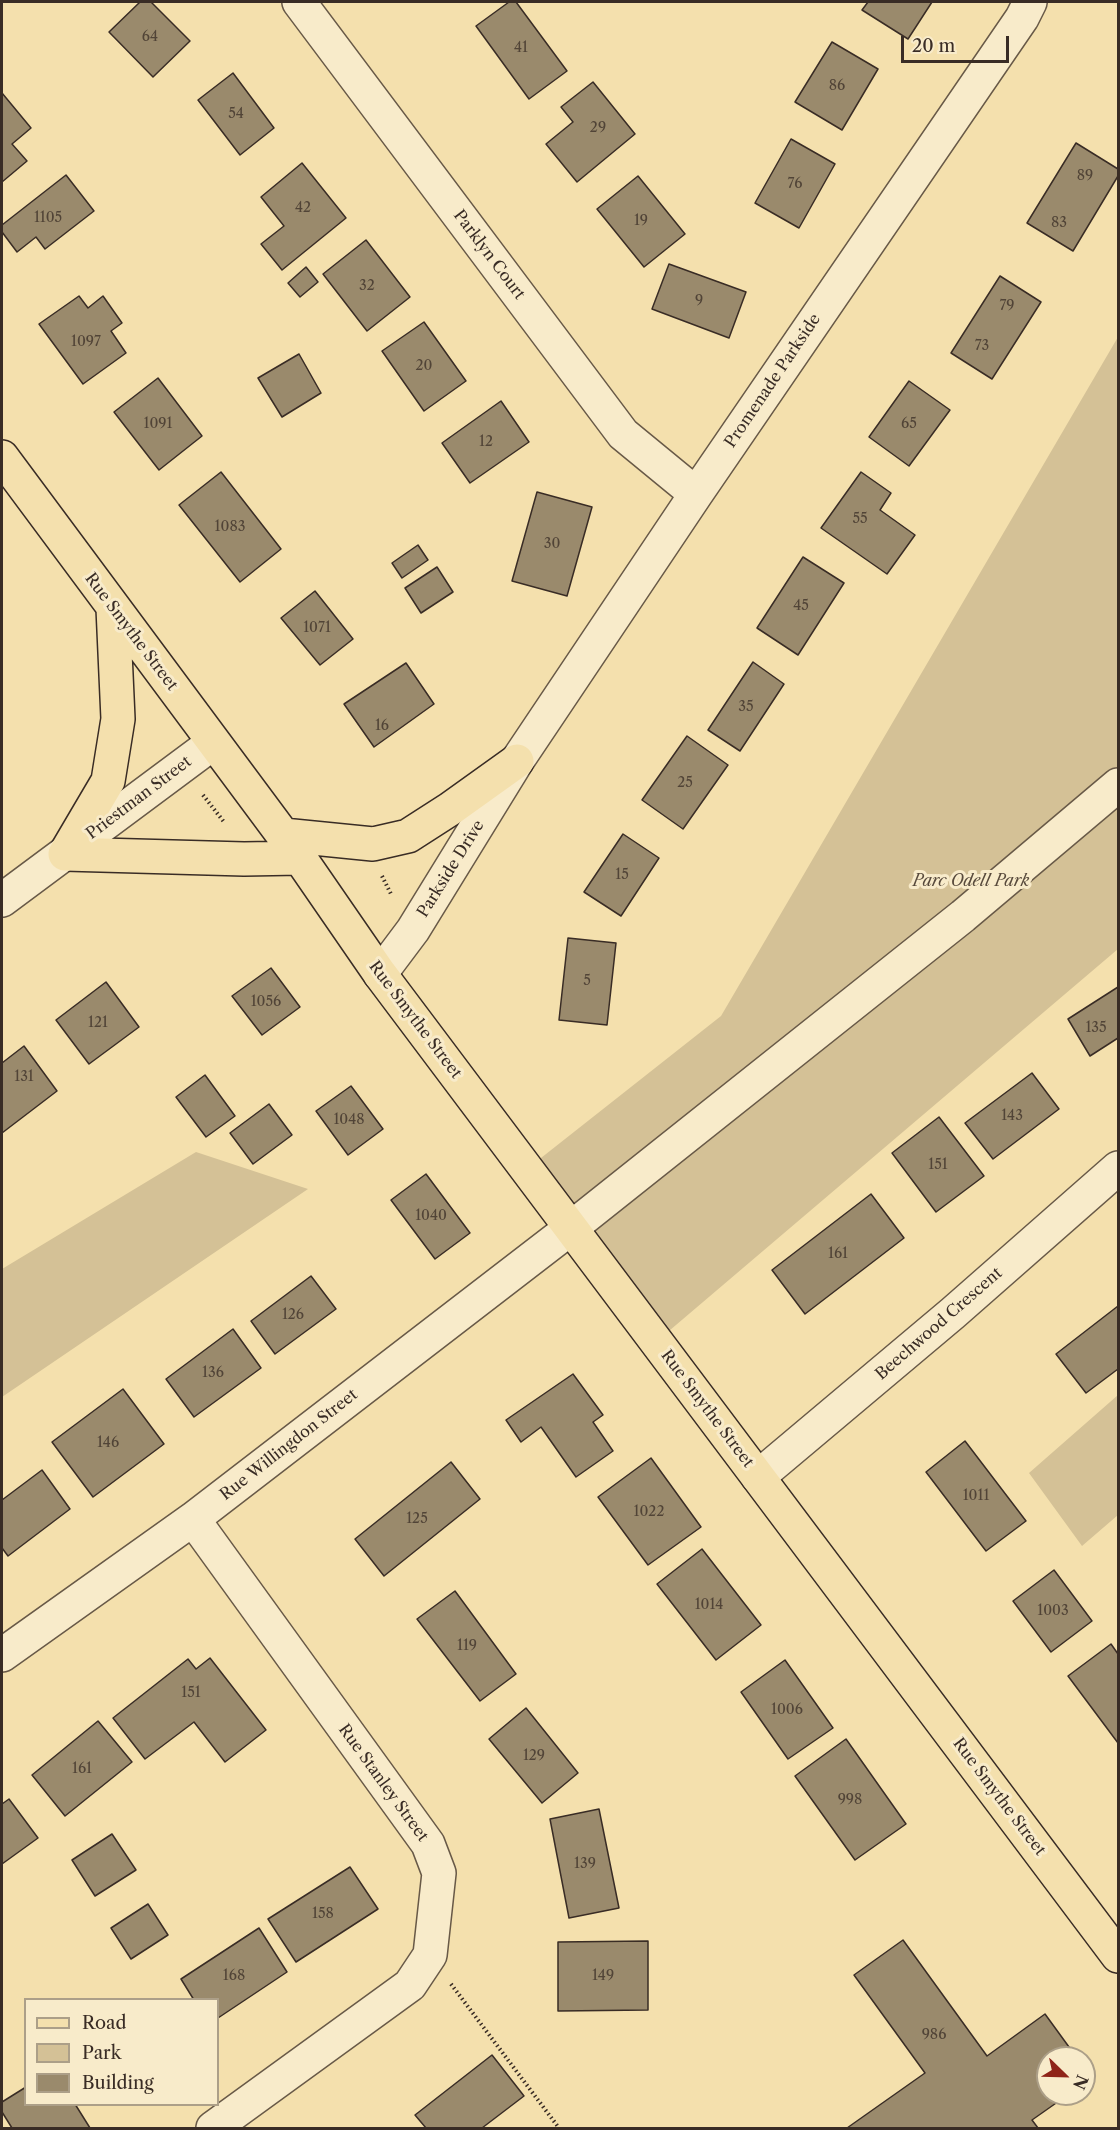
<!DOCTYPE html>
<html>
<head>
<meta charset="utf-8">
<style>
	body { margin:0 }
	#map { position:relative; width:1120px; height:2130px; overflow:hidden; background:#f4e0ad; font-family:"Libre Caslon Text",serif }
	canvas { display:block }
	.frame { position:absolute; inset:0; border:3px solid #392c25; pointer-events:none }
	.legend { position:absolute; left:24px; top:1998px; width:195px; height:108px; box-sizing:border-box; background:#f8ebca; border:2px solid #ac9f88; margin:0; padding:8px 10px; list-style:none; font-size:18px; color:#392c25 }
	.legend li { display:flex; align-items:center; gap:12px; height:30px }
	.legend b { width:30px; border:2px solid #ac9f88 }
	.north { position:absolute; left:1036px; top:2046px; width:60px; height:60px; box-sizing:border-box; background:#f8ebca; border:2px solid #ac9f88; border-radius:50%; rotate:113deg; font-size:16px; font-weight:700; line-height:24px; text-align:center; color:#392c25 }
	.north::after { content:''; display:block; margin:auto; width:21px; height:27px; background:#8f2418; clip-path:polygon(50% 0,100% 100%,50% 72%,0 100%) }
	.scale { position:absolute; left:901px; top:36px; width:108px; height:27px; box-sizing:border-box; border:3px solid #392c25; border-top:0; padding-left:8px; font-size:18px; line-height:21px; white-space:nowrap; color:#392c25; -webkit-text-stroke:4px #f8ebca; paint-order:stroke }
</style>
</head>
<body>
<div id="map">
<canvas width="1120" height="2130"></canvas>
<div class="frame"></div>
<ul class="legend">
<li><b style="height:8px;background:#f4e0ad"></b>Road</li>
<li><b style="height:16px;background:#d4c196"></b>Park</li>
<li><b style="height:16px;background:#9a8a6c"></b>Building</li>
</ul>
<div class="north">N</div>
<div class="scale">20 m</div>
</div>
<script>
const ctx = document.querySelector('canvas').getContext('2d');
ctx.lineJoin = 'round';
function fill(path, color) {
  ctx.fillStyle = color;
  ctx.fill(path, 'evenodd');
}
function trace(path, color, width, dash) {
  ctx.strokeStyle = color;
  ctx.lineWidth = width;
  ctx.lineCap = dash ? 'butt' : 'round';
  ctx.setLineDash(dash || []);
  ctx.stroke(path);
}
function write(font, color, halo, rows, align = 'center') {
  ctx.font = font + ' "Libre Caslon Text",serif';
  ctx.lineWidth = 6;
  ctx.setLineDash([]);
  ctx.textBaseline = 'middle';
  ctx.strokeStyle = halo;
  ctx.fillStyle = color;
  for (const [text, x, y, turn = 0] of rows) {
    ctx.save();
    ctx.translate(x, y);
    ctx.rotate((+turn || 0) * Math.PI / 180);
    ctx.textAlign = isNaN(turn) ? turn : align;
    if (halo) ctx.strokeText(text, 0, 0);
    ctx.fillText(text, 0, 0);
    ctx.restore();
  }
}
fill(new Path2D(`
	M 1118,337 L 1118,949 L 656,1342 L 527,1169 L 721,1016 Z
	M 196,1152 L 308,1189 L 2,1397 L 2,1269 Z
	M 1118,1395 L 1118,1515 L 1082,1546 L 1029,1473 Z`), '#d4c196');
const building = new Path2D(`
	M 140,2 L 151,2 L 190,41 L 153,77 L 109,32 Z
	M 509,2 L 516,2 L 567,71 L 529,99 L 476,26 Z
	M 868,2 L 932,2 L 908,39 L 862,10 Z
	M 832,42 L 878,69 L 842,130 L 795,102 Z
	M 233,73 L 274,128 L 240,155 L 198,100 Z
	M 593,82 L 635,134 L 577,182 L 546,144 L 573,122 L 561,107 Z
	M 2,93 L 31,128 L 12,144 L 27,161 L 2,182 Z
	M 791,139 L 835,164 L 799,228 L 755,203 Z
	M 1076,143 L 1118,169 L 1118,176 L 1073,251 L 1027,223 Z
	M 302,163 L 346,218 L 282,270 L 261,244 L 284,226 L 261,197 Z
	M 66,175 L 94,211 L 45,249 L 36,237 L 17,252 L 2,232 L 2,225 Z
	M 638,176 L 685,234 L 644,267 L 597,209 Z
	M 366,240 L 410,297 L 367,331 L 323,274 Z
	M 669,264 L 746,292 L 729,338 L 652,309 Z
	M 306,267 L 318,282 L 300,297 L 288,283 Z
	M 1000,276 L 1041,302 L 992,379 L 951,353 Z
	M 79,296 L 88,308 L 103,296 L 122,323 L 111,331 L 126,353 L 83,384 L 39,324 Z
	M 424,322 L 466,381 L 424,411 L 382,351 Z
	M 299,354 L 321,393 L 282,417 L 258,378 Z
	M 158,378 L 202,436 L 159,470 L 114,412 Z
	M 909,381 L 950,410 L 909,466 L 869,437 Z
	M 501,401 L 529,442 L 470,483 L 442,443 Z
	M 221,472 L 281,549 L 240,582 L 179,505 Z
	M 861,472 L 891,493 L 880,510 L 915,535 L 887,574 L 821,528 Z
	M 537,492 L 592,507 L 567,596 L 512,581 Z
	M 418,545 L 428,560 L 402,578 L 392,563 Z
	M 803,557 L 844,583 L 798,655 L 757,628 Z
	M 437,567 L 453,592 L 421,613 L 405,588 Z
	M 315,591 L 353,639 L 320,665 L 281,618 Z
	M 753,662 L 784,684 L 740,751 L 708,730 Z
	M 406,663 L 434,704 L 374,747 L 344,704 Z
	M 687,736 L 728,765 L 683,829 L 642,800 Z
	M 623,834 L 659,858 L 621,916 L 584,892 Z
	M 568,938 L 616,943 L 607,1025 L 559,1020 Z
	M 271,968 L 300,1007 L 262,1035 L 232,996 Z
	M 106,982 L 139,1027 L 89,1064 L 56,1020 Z
	M 1118,987 L 1118,1038 L 1090,1056 L 1068,1019 Z
	M 24,1046 L 57,1091 L 2,1133 L 2,1063 Z
	M 1032,1073 L 1059,1109 L 993,1159 L 965,1123 Z
	M 205,1075 L 235,1116 L 206,1137 L 176,1097 Z
	M 351,1086 L 383,1129 L 348,1155 L 316,1111 Z
	M 269,1104 L 292,1135 L 253,1164 L 230,1133 Z
	M 939,1117 L 984,1176 L 936,1212 L 892,1153 Z
	M 426,1174 L 470,1233 L 435,1259 L 391,1200 Z
	M 871,1194 L 904,1238 L 805,1314 L 772,1270 Z
	M 311,1276 L 336,1309 L 275,1354 L 251,1321 Z
	M 1118,1306 L 1118,1369 L 1086,1393 L 1056,1354 Z
	M 233,1329 L 261,1368 L 194,1417 L 166,1379 Z
	M 573,1374 L 603,1415 L 593,1422 L 613,1451 L 576,1477 L 541,1427 L 521,1442 L 506,1420 Z
	M 123,1389 L 164,1444 L 93,1497 L 52,1442 Z
	M 965,1441 L 1026,1521 L 986,1551 L 926,1472 Z
	M 651,1458 L 701,1527 L 648,1565 L 598,1497 Z
	M 451,1462 L 480,1499 L 384,1576 L 355,1539 Z
	M 42,1470 L 70,1509 L 8,1556 L 2,1548 L 2,1500 Z
	M 702,1549 L 761,1625 L 716,1660 L 657,1584 Z
	M 1054,1570 L 1092,1621 L 1051,1652 L 1013,1601 Z
	M 455,1591 L 516,1674 L 480,1701 L 417,1619 Z
	M 1111,1644 L 1118,1654 L 1118,1743 L 1068,1676 Z
	M 210,1658 L 266,1730 L 225,1762 L 194,1722 L 145,1759 L 113,1718 L 188,1659 L 196,1669 Z
	M 785,1660 L 833,1728 L 788,1759 L 741,1692 Z
	M 526,1708 L 578,1773 L 542,1803 L 489,1739 Z
	M 98,1721 L 132,1762 L 65,1816 L 32,1775 Z
	M 846,1739 L 906,1824 L 855,1860 L 795,1776 Z
	M 9,1799 L 38,1838 L 2,1864 L 2,1804 Z
	M 599,1809 L 619,1908 L 569,1918 L 550,1819 Z
	M 112,1834 L 136,1870 L 95,1896 L 72,1860 Z
	M 350,1867 L 378,1909 L 296,1962 L 268,1919 Z
	M 148,1904 L 168,1935 L 131,1959 L 111,1928 Z
	M 259,1928 L 287,1972 L 218,2018 L 218,2000 L 194,2000 L 181,1979 Z
	M 903,1940 L 987,2056 L 1045,2014 L 1077,2058 L 1048,2058 L 1048,2094 L 1069,2094 L 1032,2120 L 1038,2128 L 847,2128 L 925,2073 L 854,1975 Z
	M 648,1941 L 648,2010 L 558,2011 L 558,1942 Z
	M 492,2055 L 524,2096 L 482,2128 L 426,2128 L 415,2115 Z
	M 1084,2068 L 1092,2078 L 1084,2083 Z
	M 26,2087 L 26,2104 L 75,2104 L 90,2128 L 12,2128 L 2,2112 L 2,2102 Z`);
fill(building, '#9a8a6c');
trace(building, '#392c25', 1.5);
const minor = new Path2D(`
	M 299,2 L 623,434 L 696,494
	M 2,900 L 213,743
	M 380,974 L 413,930 L 517,761 L 696,494 L 1022,18 L 1030,2
	M 758,1477 L 953,1313 L 1118,1168
	M 193,1519 L 428,1844 L 439,1873 L 430,1955 L 410,1985 L 213,2128
	M 2,1655 L 193,1519 L 571,1228 L 963,916 L 1118,785`);
const major = new Path2D(`
	M 2,457 L 300,858 L 380,974 L 1118,1956
	M 113,608 L 118,719 L 108,781 L 65,854 L 244,859 L 300,858
	M 283,835 L 373,844 L 408,836 L 450,809 L 517,761`);
trace(minor, '#685947', 36);
trace(major, '#392c25', 36);
trace(new Path2D(`
	M 203,795 L 224,822
	M 382,876 L 392,896
	M 451,1984 L 559,2128`), '#392c25', 4, [1.5, 3]);
trace(minor, '#f8ebca', 33);
trace(major, '#f4e0ad', 33);
write('14px', '#514437', null, [
	["64",150,37],
	["41",521,48],
	["86",837,86],
	["54",236,114],
	["29",598,128],
	["89",1085,176],
	["76",795,184],
	["42",303,208],
	["1105",48,218],
	["19",641,221],
	["83",1059,223],
	["32",367,286],
	["9",699,301],
	["79",1007,306],
	["1097",86,342],
	["73",982,346],
	["20",424,366],
	["1091",158,424],
	["65",909,424],
	["12",486,442],
	["55",860,519],
	["1083",230,527],
	["30",552,544],
	["45",801,606],
	["1071",317,628],
	["35",746,707],
	["16",382,726],
	["25",685,783],
	["15",622,875],
	["5",587,981],
	["1056",266,1002],
	["121",98,1023],
	["135",1096,1028],
	["131",24,1077],
	["143",1012,1116],
	["1048",349,1120],
	["151",938,1165],
	["1040",431,1216],
	["161",838,1254],
	["126",293,1315],
	["136",213,1373],
	["146",108,1443],
	["1011",976,1496],
	["1022",649,1512],
	["125",417,1519],
	["1014",709,1605],
	["1003",1053,1611],
	["119",467,1646],
	["151",191,1693],
	["1006",787,1710],
	["129",534,1756],
	["161",82,1769],
	["998",850,1800],
	["139",585,1864],
	["158",323,1914],
	["168",234,1976],
	["149",603,1976],
	["986",934,2035]
]);
write('16px', '#392c25', '#f8ebca', [
	["Parklyn Court",489,255,53],
	["Promenade Parkside",773,381,-56],
	["Rue Smythe Street",131,632,53],
	["Priestman Street",139,798,-37],
	["Parkside Drive",451,869,-58],
	["Rue Smythe Street",415,1020,53],
	["Beechwood Crescent",939,1324,-41],
	["Rue Smythe Street",707,1409,53],
	["Rue Willingdon Street",289,1445,-38],
	["Rue Stanley Street",383,1783,54],
	["Rue Smythe Street",999,1797,53]
]);
write('italic 16px', '#584a3c', '#f8ebca', [
	["Parc Odell Park",971,881]
]);
</script>
</body>
</html>
